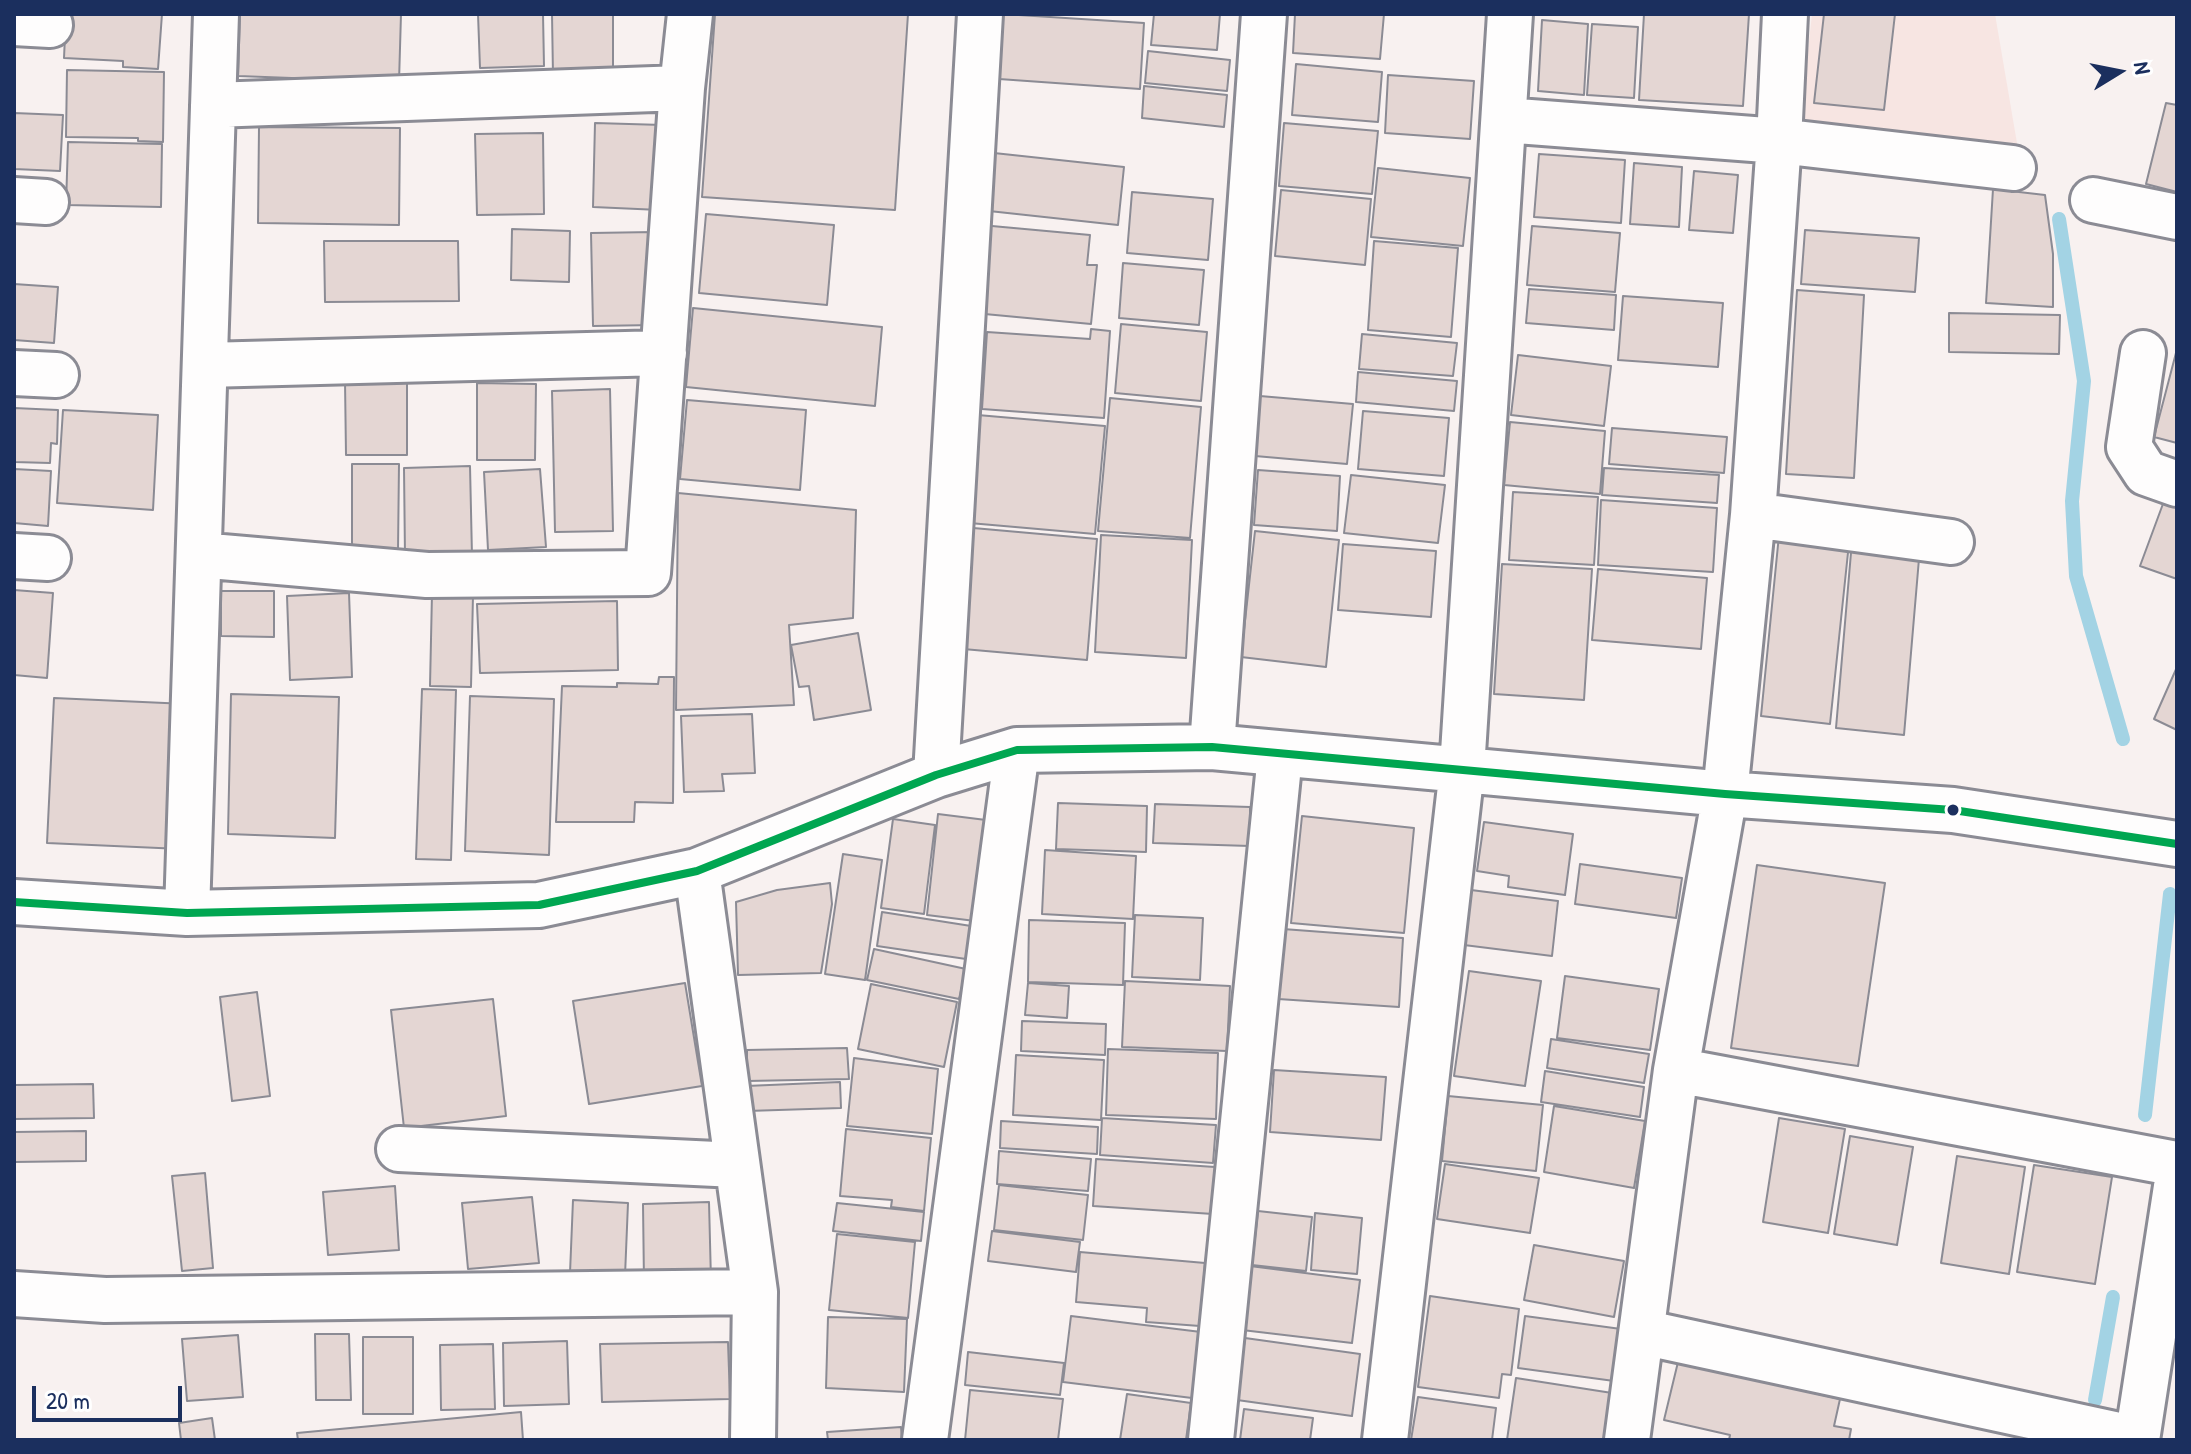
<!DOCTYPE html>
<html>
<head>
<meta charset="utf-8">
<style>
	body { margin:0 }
	#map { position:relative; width:2191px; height:1454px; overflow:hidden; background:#f8f1f0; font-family:"Patrick Hand",sans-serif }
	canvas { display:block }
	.frame { position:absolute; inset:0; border:16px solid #1b2f5e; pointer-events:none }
	.north { position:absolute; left:2079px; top:32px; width:80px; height:80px; -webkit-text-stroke:6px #fff; paint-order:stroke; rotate:80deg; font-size:22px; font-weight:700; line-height:32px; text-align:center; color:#1b2f5e }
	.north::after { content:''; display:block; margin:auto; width:28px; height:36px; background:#1b2f5e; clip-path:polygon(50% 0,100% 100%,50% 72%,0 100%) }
	.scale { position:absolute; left:32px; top:1386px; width:150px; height:36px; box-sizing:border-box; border:4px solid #1b2f5e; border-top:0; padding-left:10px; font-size:24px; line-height:28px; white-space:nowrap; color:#1b2f5e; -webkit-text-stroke:6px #fff; paint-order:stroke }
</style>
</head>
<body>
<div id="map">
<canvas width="2191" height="1454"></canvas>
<div class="frame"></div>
<div class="north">N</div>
<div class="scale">20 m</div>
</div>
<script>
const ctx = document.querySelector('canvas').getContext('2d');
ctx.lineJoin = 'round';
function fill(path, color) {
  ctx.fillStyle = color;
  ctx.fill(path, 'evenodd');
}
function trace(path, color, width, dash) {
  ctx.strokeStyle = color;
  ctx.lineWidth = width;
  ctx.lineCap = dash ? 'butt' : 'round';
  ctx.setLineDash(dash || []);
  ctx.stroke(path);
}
fill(new Path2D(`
	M 1812,14 L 1995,14 L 2018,149 L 1799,133 Z`), '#f7e5e2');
trace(new Path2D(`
	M 2059,219 L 2084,381 L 2072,501 L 2076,576 L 2123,739
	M 2145,1115 L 2170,894
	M 2095,1400 L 2113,1297`), '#a3d3e4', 14);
const building = new Path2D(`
	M 66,14 L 162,14 L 158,69 L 123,67 L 123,61 L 64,58 Z
	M 240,14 L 401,14 L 399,82 L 238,76 Z
	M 478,14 L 543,14 L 544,66 L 480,68 Z
	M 552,14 L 613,14 L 613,76 L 553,76 Z
	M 715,14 L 908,14 L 895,210 L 702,197 Z
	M 1003,14 L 1144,23 L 1140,89 L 999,79 Z
	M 1154,14 L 1220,14 L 1217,50 L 1151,45 Z
	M 1295,14 L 1384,14 L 1380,59 L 1293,53 Z
	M 1644,14 L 1749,14 L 1743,106 L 1639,100 Z
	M 1824,14 L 1895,14 L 1884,110 L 1814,103 Z
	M 1542,20 L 1588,24 L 1584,95 L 1538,91 Z
	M 1592,24 L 1638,27 L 1634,98 L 1587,95 Z
	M 1148,51 L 1230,60 L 1227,91 L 1145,83 Z
	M 1296,64 L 1382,72 L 1378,122 L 1292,115 Z
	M 67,70 L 164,72 L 163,142 L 138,141 L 138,138 L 66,137 Z
	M 1388,75 L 1474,81 L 1470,139 L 1385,133 Z
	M 1144,86 L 1227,95 L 1224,127 L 1142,118 Z
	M 2166,103 L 2177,105 L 2177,192 L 2146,184 Z
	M 14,113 L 63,115 L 60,171 L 14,169 Z
	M 595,123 L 663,125 L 660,210 L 593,207 Z
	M 1284,123 L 1378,131 L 1372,194 L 1279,186 Z
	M 259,127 L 400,128 L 399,225 L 258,223 Z
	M 543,133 L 544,214 L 477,215 L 475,134 Z
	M 68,142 L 162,144 L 161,207 L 66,205 Z
	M 994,153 L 1124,167 L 1118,225 L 989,211 Z
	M 1539,154 L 1625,160 L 1621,223 L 1534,217 Z
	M 1634,163 L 1682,167 L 1679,227 L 1630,224 Z
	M 1378,168 L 1470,178 L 1463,246 L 1371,237 Z
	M 1694,171 L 1738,175 L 1733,233 L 1689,230 Z
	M 1993,189 L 2045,195 L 2053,254 L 2053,307 L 1986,303 Z
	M 1281,190 L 1371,199 L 1365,265 L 1275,256 Z
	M 1132,192 L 1213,199 L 1208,260 L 1127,253 Z
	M 706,214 L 834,225 L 827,305 L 699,293 Z
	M 981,225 L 1090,235 L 1087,265 L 1097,265 L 1091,324 L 974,313 Z
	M 1532,226 L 1620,233 L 1615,292 L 1527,285 Z
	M 512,229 L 570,231 L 569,282 L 511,280 Z
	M 1805,230 L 1919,238 L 1915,292 L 1801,284 Z
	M 654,232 L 656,325 L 593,326 L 591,233 Z
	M 324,241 L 458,241 L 459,301 L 325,302 Z
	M 1374,241 L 1458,248 L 1451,337 L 1368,330 Z
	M 1123,263 L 1204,270 L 1199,325 L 1119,318 Z
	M 14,284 L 58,287 L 54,343 L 14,340 Z
	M 1529,289 L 1616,295 L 1614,330 L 1526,323 Z
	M 1797,290 L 1864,295 L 1854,478 L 1786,474 Z
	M 1623,296 L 1723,303 L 1718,367 L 1618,360 Z
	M 693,308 L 882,327 L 875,406 L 686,387 Z
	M 1949,313 L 2060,315 L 2059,354 L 1949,352 Z
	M 1121,324 L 1207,332 L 1201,401 L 1115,393 Z
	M 1091,329 L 1110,331 L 1104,418 L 982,409 L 987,332 L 1090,339 Z
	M 1362,334 L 1457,343 L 1453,376 L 1359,369 Z
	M 2177,349 L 2177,443 L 2154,437 Z
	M 1518,355 L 1611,366 L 1604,426 L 1511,415 Z
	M 1358,372 L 1457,381 L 1454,411 L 1356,402 Z
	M 407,380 L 407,455 L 346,455 L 345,381 Z
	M 477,383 L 536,384 L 535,460 L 477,460 Z
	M 610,389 L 613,531 L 555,532 L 552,391 Z
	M 1260,396 L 1353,404 L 1347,464 L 1255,456 Z
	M 1110,398 L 1201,407 L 1190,538 L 1098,531 Z
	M 687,400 L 806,410 L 800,490 L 680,479 Z
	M 14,408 L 58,410 L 57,444 L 51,443 L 50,463 L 14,462 Z
	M 63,410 L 158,415 L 153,510 L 57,503 Z
	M 1363,411 L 1449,418 L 1444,476 L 1358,469 Z
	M 966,414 L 1105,426 L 1095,534 L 958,522 Z
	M 1510,422 L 1605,431 L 1600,494 L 1504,485 Z
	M 1612,428 L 1727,437 L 1724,473 L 1609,464 Z
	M 352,464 L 399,464 L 398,551 L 352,551 Z
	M 470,466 L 472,556 L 405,557 L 404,468 Z
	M 1604,468 L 1719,475 L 1717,503 L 1602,495 Z
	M 14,469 L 51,471 L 48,526 L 14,523 Z
	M 540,469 L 546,547 L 488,550 L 484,472 Z
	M 1258,470 L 1340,476 L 1337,531 L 1254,525 Z
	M 1351,475 L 1445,485 L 1438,543 L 1344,533 Z
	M 1513,492 L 1598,497 L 1594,565 L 1509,560 Z
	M 678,493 L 856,510 L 853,618 L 789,625 L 794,705 L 676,710 Z
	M 2167,493 L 2177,497 L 2177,579 L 2140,566 Z
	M 1601,500 L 1717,508 L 1713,572 L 1598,565 Z
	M 962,527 L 1097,539 L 1087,660 L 952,648 Z
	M 1255,531 L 1339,540 L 1326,667 L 1241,657 Z
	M 1101,535 L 1192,540 L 1186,658 L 1095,652 Z
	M 1779,535 L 1849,543 L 1830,724 L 1761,716 Z
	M 1852,541 L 1920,547 L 1904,735 L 1836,728 Z
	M 1343,544 L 1436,551 L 1431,617 L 1338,610 Z
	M 1502,564 L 1592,569 L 1584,700 L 1494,694 Z
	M 1598,569 L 1707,578 L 1701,649 L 1592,640 Z
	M 14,590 L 53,593 L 47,678 L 14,675 Z
	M 221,591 L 274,591 L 274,637 L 221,636 Z
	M 349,593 L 352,677 L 290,680 L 287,596 Z
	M 432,593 L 473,595 L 471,687 L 430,686 Z
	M 617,601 L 618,670 L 480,673 L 477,604 Z
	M 858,633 L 871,710 L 814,720 L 809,686 L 799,687 L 791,645 Z
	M 2177,667 L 2177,730 L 2154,719 Z
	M 659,677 L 674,677 L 673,803 L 635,802 L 634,822 L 556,822 L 562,686 L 617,687 L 617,683 L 658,684 Z
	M 422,689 L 456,690 L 451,860 L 416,859 Z
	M 231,694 L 339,697 L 335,838 L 228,834 Z
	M 470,696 L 554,699 L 549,855 L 465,851 Z
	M 54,698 L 187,704 L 181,849 L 47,843 Z
	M 752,714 L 755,773 L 722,774 L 724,791 L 684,792 L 681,716 Z
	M 1058,803 L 1147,806 L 1146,852 L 1056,849 Z
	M 1155,804 L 1250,807 L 1250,846 L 1153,843 Z
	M 938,814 L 986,820 L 975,921 L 927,915 Z
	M 1302,816 L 1414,828 L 1404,933 L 1291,923 Z
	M 893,819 L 935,825 L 924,914 L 881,908 Z
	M 1484,822 L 1573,834 L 1565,895 L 1508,887 L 1509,876 L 1477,871 Z
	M 1045,850 L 1136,856 L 1133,919 L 1042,914 Z
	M 843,854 L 882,860 L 865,980 L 825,974 Z
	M 1580,864 L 1682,878 L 1676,918 L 1575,904 Z
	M 1757,865 L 1885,883 L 1858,1066 L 1731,1048 Z
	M 830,883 L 832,904 L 821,973 L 738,975 L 736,902 L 777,890 Z
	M 1471,890 L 1558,901 L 1552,956 L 1464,945 Z
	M 882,912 L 971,926 L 966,959 L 877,946 Z
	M 1135,915 L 1203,918 L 1200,980 L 1132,977 Z
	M 1029,920 L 1125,923 L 1123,985 L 1028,982 Z
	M 1283,929 L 1403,938 L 1399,1007 L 1278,999 Z
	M 874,949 L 966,969 L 959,999 L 867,980 Z
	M 1469,971 L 1541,981 L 1525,1086 L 1454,1076 Z
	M 1565,976 L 1659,989 L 1650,1050 L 1557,1038 Z
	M 1125,981 L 1230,986 L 1227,1051 L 1122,1047 Z
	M 685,983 L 702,1086 L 589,1104 L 573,1001 Z
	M 1028,983 L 1069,986 L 1067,1018 L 1025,1015 Z
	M 871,984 L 957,1002 L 944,1067 L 858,1049 Z
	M 257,992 L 270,1096 L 232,1101 L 220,997 Z
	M 493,999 L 506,1116 L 404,1128 L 391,1010 Z
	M 1022,1021 L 1106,1024 L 1105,1055 L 1021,1051 Z
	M 1551,1039 L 1649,1054 L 1644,1083 L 1547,1068 Z
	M 847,1048 L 849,1079 L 747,1081 L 747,1050 Z
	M 1108,1049 L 1218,1053 L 1216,1119 L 1106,1115 Z
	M 1016,1055 L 1104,1060 L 1101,1120 L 1013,1115 Z
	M 854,1058 L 938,1069 L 932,1134 L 847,1126 Z
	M 1274,1070 L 1386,1077 L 1381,1140 L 1270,1132 Z
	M 1545,1071 L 1644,1087 L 1640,1117 L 1541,1102 Z
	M 840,1082 L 841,1108 L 747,1111 L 746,1086 Z
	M 93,1084 L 94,1118 L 14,1119 L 14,1085 Z
	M 1448,1096 L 1543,1105 L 1536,1171 L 1442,1161 Z
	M 1554,1106 L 1645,1121 L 1634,1188 L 1544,1172 Z
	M 1102,1118 L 1216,1125 L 1213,1163 L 1100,1155 Z
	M 1779,1118 L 1845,1129 L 1828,1233 L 1763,1222 Z
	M 1001,1121 L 1098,1127 L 1097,1154 L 1000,1148 Z
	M 846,1129 L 931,1138 L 924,1211 L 891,1207 L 892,1200 L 840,1196 Z
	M 86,1131 L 86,1161 L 14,1162 L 14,1132 Z
	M 1850,1136 L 1913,1147 L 1897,1245 L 1834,1234 Z
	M 999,1151 L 1091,1159 L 1088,1191 L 997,1184 Z
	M 1957,1156 L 2025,1167 L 2009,1274 L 1941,1263 Z
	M 1096,1159 L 1215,1167 L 1213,1214 L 1093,1206 Z
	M 1445,1164 L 1539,1178 L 1530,1233 L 1437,1219 Z
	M 2034,1165 L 2112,1177 L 2095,1284 L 2017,1272 Z
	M 205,1173 L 213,1268 L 182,1271 L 172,1176 Z
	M 999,1185 L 1088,1195 L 1083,1240 L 994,1230 Z
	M 395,1186 L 399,1250 L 328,1255 L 323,1192 Z
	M 532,1197 L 539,1263 L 468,1269 L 462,1203 Z
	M 573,1200 L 628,1203 L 625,1276 L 570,1273 Z
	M 709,1202 L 711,1281 L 644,1283 L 643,1204 Z
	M 837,1203 L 924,1212 L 921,1241 L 833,1231 Z
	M 1258,1211 L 1312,1217 L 1306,1271 L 1252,1265 Z
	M 1315,1213 L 1362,1218 L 1357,1274 L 1311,1270 Z
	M 992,1231 L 1080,1242 L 1076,1272 L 988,1261 Z
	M 837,1234 L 915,1242 L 908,1318 L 829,1310 Z
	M 1534,1245 L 1624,1261 L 1614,1317 L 1524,1300 Z
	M 1080,1252 L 1205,1263 L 1200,1326 L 1146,1322 L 1147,1308 L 1076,1302 Z
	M 1250,1266 L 1360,1280 L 1352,1343 L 1242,1330 Z
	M 1430,1296 L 1519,1309 L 1511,1375 L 1502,1374 L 1499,1398 L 1418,1387 Z
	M 1071,1316 L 1201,1332 L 1192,1398 L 1063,1382 Z
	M 1525,1316 L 1621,1329 L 1614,1381 L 1518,1368 Z
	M 828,1317 L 907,1319 L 904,1392 L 826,1388 Z
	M 315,1334 L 349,1334 L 351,1400 L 316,1400 Z
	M 238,1335 L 243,1397 L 187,1401 L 182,1339 Z
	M 363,1337 L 413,1337 L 413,1414 L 363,1414 Z
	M 1245,1338 L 1360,1354 L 1352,1416 L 1237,1400 Z
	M 567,1341 L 569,1404 L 504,1406 L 503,1343 Z
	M 728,1342 L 730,1399 L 602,1402 L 600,1344 Z
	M 493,1344 L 495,1409 L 441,1410 L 440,1345 Z
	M 968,1352 L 1064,1363 L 1060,1395 L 965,1385 Z
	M 1678,1362 L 1840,1399 L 1834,1426 L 1851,1429 L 1849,1440 L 1729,1440 L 1730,1435 L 1664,1420 Z
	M 1516,1378 L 1612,1393 L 1606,1440 L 1507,1440 Z
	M 970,1390 L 1063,1399 L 1058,1440 L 965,1440 Z
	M 1127,1394 L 1191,1403 L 1186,1440 L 1120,1440 Z
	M 1418,1397 L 1496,1408 L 1492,1440 L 1411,1440 Z
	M 1244,1409 L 1313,1418 L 1310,1440 L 1240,1440 Z
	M 521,1412 L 523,1440 L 298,1440 L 297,1433 Z
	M 212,1418 L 215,1440 L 181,1440 L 179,1423 Z
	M 901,1427 L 902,1440 L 828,1440 L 827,1432 Z`);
fill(building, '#e4d6d3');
trace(building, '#8b8b94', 2);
const minor = new Path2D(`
	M 14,23 L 50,25
	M 213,105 L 682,88
	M 1504,120 L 1779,141 L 2013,168
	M 14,200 L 46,202
	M 2093,200 L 2177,217
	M 2143,353 L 2129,447 L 2146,473 L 2177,484
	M 205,365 L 664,353
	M 14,373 L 56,375
	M 1753,515 L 1951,542
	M 199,555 L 427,575 L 648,573 L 682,88 L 690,14
	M 14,556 L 48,558
	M 1212,747 L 1264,14
	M 936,775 L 980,14
	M 697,871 L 755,1292 L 753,1440
	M 14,902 L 187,913 L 539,905 L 697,871 L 936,775 L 1017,750 L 1212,747 L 1725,794 L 1953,810 L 2177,844
	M 187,913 L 216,14
	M 1676,1070 L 2177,1164
	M 399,1149 L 737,1165
	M 14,1294 L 105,1300 L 755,1292
	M 1642,1332 L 2137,1439
	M 925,1440 L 1017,750
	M 1211,1440 L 1280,755
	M 1385,1440 L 1462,769 L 1510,14
	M 1627,1440 L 1676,1070 L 1725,794 L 1753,515 L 1779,141 L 1785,14
	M 2137,1440 L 2177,1180`);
trace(minor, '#8b8b94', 50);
trace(minor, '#fefdfd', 44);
trace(new Path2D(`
	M 14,902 L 187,913 L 539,905 L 697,871 L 936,775 L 1017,750 L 1212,747 L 1725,794 L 1953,810 L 2177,844`), '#00a651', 8);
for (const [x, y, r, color] of [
	[1953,810,7,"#1b2f5e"]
]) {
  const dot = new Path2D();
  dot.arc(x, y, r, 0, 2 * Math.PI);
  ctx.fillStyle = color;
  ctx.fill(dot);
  trace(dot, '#fff', 3);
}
</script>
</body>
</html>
